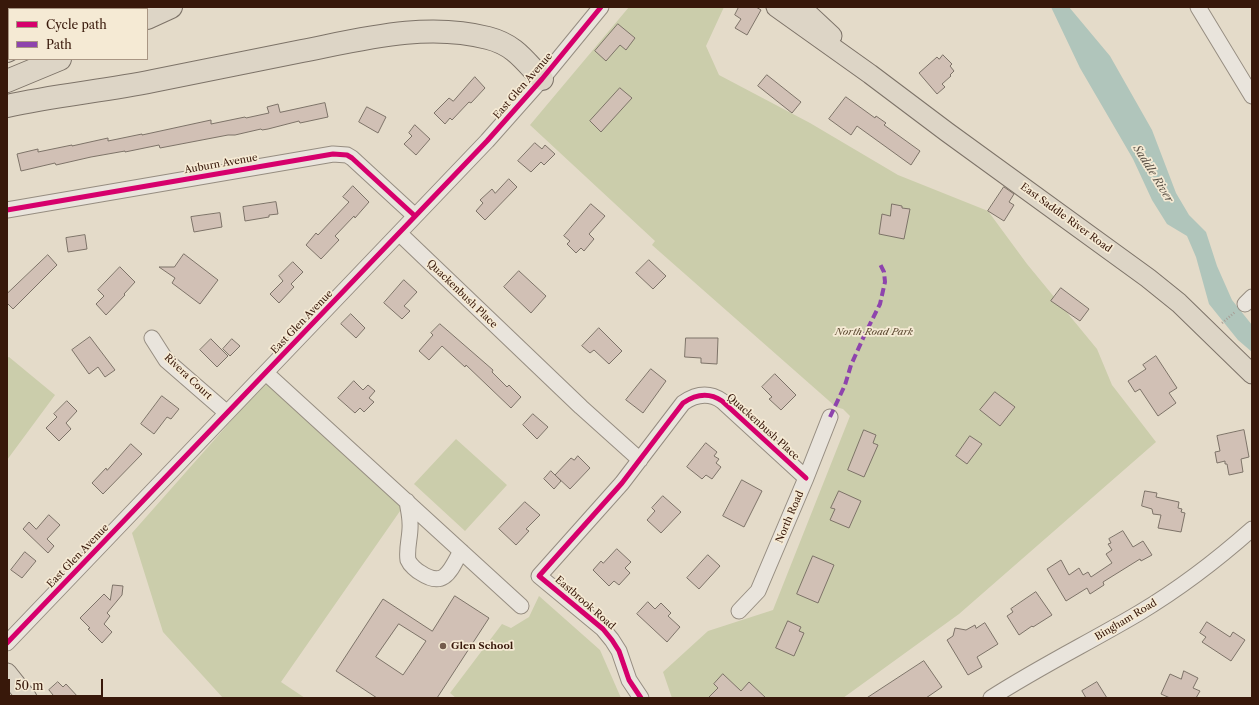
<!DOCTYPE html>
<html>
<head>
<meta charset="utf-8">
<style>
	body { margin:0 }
	#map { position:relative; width:1259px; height:705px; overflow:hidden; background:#e4dbc9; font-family:"Libre Caslon Text",serif }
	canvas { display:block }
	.frame { position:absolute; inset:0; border:8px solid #38180a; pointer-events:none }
	.legend { position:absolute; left:8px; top:8px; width:140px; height:52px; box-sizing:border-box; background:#f5ead4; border:1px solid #a99683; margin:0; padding:5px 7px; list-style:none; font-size:12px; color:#38180a }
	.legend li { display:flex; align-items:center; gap:8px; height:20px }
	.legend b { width:20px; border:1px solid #a99683 }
	.scale { position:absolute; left:8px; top:679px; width:95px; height:18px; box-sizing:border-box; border:2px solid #38180a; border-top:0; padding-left:5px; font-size:12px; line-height:14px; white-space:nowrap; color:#38180a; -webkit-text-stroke:3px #f5ead4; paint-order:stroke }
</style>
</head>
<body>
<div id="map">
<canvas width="1259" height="705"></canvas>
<div class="frame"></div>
<ul class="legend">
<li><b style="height:5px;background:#d6006c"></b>Cycle path</li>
<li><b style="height:5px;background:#8e44ad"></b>Path</li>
</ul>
<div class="scale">50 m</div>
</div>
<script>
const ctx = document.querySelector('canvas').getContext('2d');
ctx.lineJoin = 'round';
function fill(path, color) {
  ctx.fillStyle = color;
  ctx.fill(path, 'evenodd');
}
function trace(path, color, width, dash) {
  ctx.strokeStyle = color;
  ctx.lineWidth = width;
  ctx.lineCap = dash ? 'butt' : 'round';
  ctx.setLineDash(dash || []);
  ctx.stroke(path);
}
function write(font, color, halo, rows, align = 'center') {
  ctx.font = font + ' "Libre Caslon Text",serif';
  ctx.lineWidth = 3.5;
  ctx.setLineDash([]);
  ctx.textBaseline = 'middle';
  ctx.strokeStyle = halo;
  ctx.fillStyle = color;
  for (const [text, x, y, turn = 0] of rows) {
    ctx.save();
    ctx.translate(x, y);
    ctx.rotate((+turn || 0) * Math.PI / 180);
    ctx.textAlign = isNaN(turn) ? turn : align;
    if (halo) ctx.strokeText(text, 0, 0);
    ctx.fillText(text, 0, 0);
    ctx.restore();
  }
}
fill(new Path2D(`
	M 629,7 L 724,7 L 706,46 L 719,75 L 810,123 L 898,175 L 988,211 L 1027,264 L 1097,349 L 1112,385 L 1156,442 L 959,614 L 843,698 L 672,698 L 663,672 L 708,631 L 773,610 L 850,416 L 843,409 L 836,407 L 652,245 L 655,241 L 530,125 Z
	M 9,357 L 55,395 L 7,460 L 7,358 Z
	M 269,378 L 407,501 L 281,682 L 305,698 L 223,698 L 163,632 L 132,533 Z
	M 456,439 L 507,485 L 465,531 L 414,484 Z
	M 539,596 L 600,650 L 621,698 L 456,698 L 450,693 L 502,624 L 511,628 L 529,617 Z`), '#cbcdab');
fill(new Path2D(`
	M 1051,7 L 1069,7 L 1110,56 L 1152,130 L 1176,193 L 1189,215 L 1206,232 L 1217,266 L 1232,300 L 1252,325 L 1252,352 L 1238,340 L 1209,304 L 1196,257 L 1187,236 L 1167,224 L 1152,200 L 1133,159 L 1080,68 Z`), '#b0c5bb');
const building = new Path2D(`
	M 739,7 L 756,7 L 761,10 L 747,35 L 735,28 L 741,19 L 735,15 Z
	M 618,24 L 635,38 L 626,50 L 620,45 L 606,61 L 595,51 Z
	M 943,55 L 952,64 L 950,66 L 954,71 L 950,75 L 951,76 L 942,84 L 945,87 L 937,94 L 919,73 L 937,57 L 939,59 Z
	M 767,75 L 801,102 L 792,113 L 758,86 Z
	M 475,77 L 485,88 L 471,103 L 469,102 L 452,120 L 450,118 L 445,124 L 434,113 L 449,98 L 453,101 Z
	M 620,88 L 632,98 L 601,132 L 590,121 Z
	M 846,97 L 875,118 L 876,116 L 886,123 L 884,125 L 920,151 L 911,165 L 857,126 L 851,135 L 829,119 Z
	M 325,103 L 328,117 L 300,123 L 299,121 L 268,129 L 262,130 L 261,129 L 235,135 L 228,135 L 160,148 L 159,145 L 125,152 L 125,151 L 91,157 L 56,165 L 55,163 L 21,171 L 17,154 L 38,149 L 38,152 L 72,145 L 72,146 L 108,138 L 108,141 L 142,134 L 142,135 L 211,120 L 211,124 L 245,117 L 246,118 L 269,113 L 267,107 L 278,104 L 280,112 Z
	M 367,107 L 386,117 L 378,133 L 359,122 Z
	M 415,125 L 430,139 L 416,155 L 404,144 L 412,136 L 409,133 Z
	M 535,143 L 542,149 L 545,145 L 555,154 L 544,165 L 541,162 L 531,172 L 518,161 Z
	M 509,179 L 517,187 L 485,220 L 476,211 L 483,203 L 480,200 L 492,189 L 495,193 Z
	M 353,186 L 369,202 L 355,218 L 354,216 L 335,236 L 339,240 L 321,259 L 306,245 L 316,233 L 318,235 L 349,202 L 343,197 Z
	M 1004,187 L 1014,194 L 1009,202 L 1014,205 L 1004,221 L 988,211 Z
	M 276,202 L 278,214 L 269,215 L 269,217 L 245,221 L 243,207 Z
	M 591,204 L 605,216 L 589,234 L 594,239 L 584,251 L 581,248 L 576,253 L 567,244 L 570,241 L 564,236 Z
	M 892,204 L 902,206 L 902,208 L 910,209 L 904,239 L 879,234 L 882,214 L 890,216 Z
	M 220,213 L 222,227 L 194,232 L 191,217 Z
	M 85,235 L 87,249 L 68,252 L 66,238 Z
	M 184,254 L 218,280 L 200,304 L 172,283 L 175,278 L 159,267 L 174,267 Z
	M 48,255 L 57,265 L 13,309 L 7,303 L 7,294 Z
	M 649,260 L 666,276 L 653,289 L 636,273 Z
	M 293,262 L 303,272 L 291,284 L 294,287 L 279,303 L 270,294 L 283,281 L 279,276 Z
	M 120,267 L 135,282 L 124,294 L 125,295 L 106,315 L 96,304 L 104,296 L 98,290 Z
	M 519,271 L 546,296 L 531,313 L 504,287 Z
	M 404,280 L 417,292 L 404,306 L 410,311 L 402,319 L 384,303 Z
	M 1061,288 L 1089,309 L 1080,321 L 1051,301 Z
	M 351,314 L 365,328 L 356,338 L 341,324 Z
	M 440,324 L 493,370 L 492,372 L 507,387 L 509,385 L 521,397 L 511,408 L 466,365 L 465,367 L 442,346 L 429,360 L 419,351 L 433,335 L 431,333 Z
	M 599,328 L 622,351 L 609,364 L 594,350 L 590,353 L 582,346 Z
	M 90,337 L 115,370 L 105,377 L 98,367 L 89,374 L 72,350 Z
	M 686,338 L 718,338 L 717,364 L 701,363 L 701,358 L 685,357 Z
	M 211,339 L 228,356 L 217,367 L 200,350 Z
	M 232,339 L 240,346 L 230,356 L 223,349 Z
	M 1156,356 L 1177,388 L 1169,393 L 1176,403 L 1158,416 L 1140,389 L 1135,392 L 1128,381 L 1146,369 L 1143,365 Z
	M 651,369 L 666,381 L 643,413 L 626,400 Z
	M 775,374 L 796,395 L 781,410 L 769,399 L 772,397 L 762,387 Z
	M 354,381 L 363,390 L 368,385 L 375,391 L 369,398 L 374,402 L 364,412 L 360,408 L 355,413 L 338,398 Z
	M 995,392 L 1015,407 L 1000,426 L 980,410 Z
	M 162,396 L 179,409 L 171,419 L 167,417 L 154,434 L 141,424 Z
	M 67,401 L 77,411 L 66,423 L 71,429 L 59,441 L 46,428 L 57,417 L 54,414 Z
	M 533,414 L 548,427 L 537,439 L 523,425 Z
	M 864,430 L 876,435 L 873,443 L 878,445 L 864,477 L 848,470 Z
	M 1244,430 L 1249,457 L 1241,459 L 1243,472 L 1229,475 L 1227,464 L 1225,464 L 1225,461 L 1217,463 L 1215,452 L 1220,451 L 1217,436 Z
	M 970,436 L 982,444 L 967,464 L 956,456 Z
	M 706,443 L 717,452 L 714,456 L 719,459 L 716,463 L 721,467 L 712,479 L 706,475 L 702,479 L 687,467 Z
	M 131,444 L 142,454 L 103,494 L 92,483 L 106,468 L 107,470 Z
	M 578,456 L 590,468 L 570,489 L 555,475 L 571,458 L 574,460 Z
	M 551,471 L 561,481 L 554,489 L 544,479 Z
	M 742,480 L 762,491 L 744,527 L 723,516 Z
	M 839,491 L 861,501 L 849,528 L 830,520 L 835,509 L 831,508 Z
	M 1145,491 L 1157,493 L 1156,497 L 1179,502 L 1178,508 L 1182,509 L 1181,512 L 1185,513 L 1181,532 L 1158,528 L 1161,515 L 1153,514 L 1152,509 L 1142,506 Z
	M 663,496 L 681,512 L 661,533 L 647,520 L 655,511 L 652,508 Z
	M 525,502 L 540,515 L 526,529 L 529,531 L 516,545 L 499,529 Z
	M 49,515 L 60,525 L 47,539 L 54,546 L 48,553 L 23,529 L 29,522 L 36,529 Z
	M 1123,531 L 1133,547 L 1143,541 L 1152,555 L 1141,561 L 1140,559 L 1103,582 L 1104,585 L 1090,594 L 1087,588 L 1066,601 L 1047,569 L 1061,560 L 1069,575 L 1079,568 L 1083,575 L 1088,572 L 1091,577 L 1112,563 L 1106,554 L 1112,550 L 1108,544 L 1111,543 L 1109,539 Z
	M 617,549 L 631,562 L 625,568 L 630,573 L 619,585 L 614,581 L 609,586 L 593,570 L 601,561 L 603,563 Z
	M 25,552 L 36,561 L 22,578 L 11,570 Z
	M 708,555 L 720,566 L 699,589 L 687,578 Z
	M 813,556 L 834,565 L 818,603 L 797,594 Z
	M 113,585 L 123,586 L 122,595 L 107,613 L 110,616 L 104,624 L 112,632 L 102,643 L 88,629 L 90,628 L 80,618 L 104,594 L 110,600 Z
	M 1036,592 L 1052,615 L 1033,627 L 1032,626 L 1019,635 L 1007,616 L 1013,612 L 1011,609 Z
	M 455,596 L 489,618 L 437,698 L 377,698 L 336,671 L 383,599 L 432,631 ZM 399,624 L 426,641 L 403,675 L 376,657 Z
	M 648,602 L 655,609 L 661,603 L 671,613 L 668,616 L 680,627 L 667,642 L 637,614 Z
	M 788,621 L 801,627 L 799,631 L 804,633 L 794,656 L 776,648 Z
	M 1207,622 L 1230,637 L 1233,632 L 1245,640 L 1231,661 L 1202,642 L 1206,637 L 1200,633 Z
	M 985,623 L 998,644 L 977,657 L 982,667 L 968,675 L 947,640 L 953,636 L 955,628 L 966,630 L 975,625 L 976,628 Z
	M 924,661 L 942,687 L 926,698 L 867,698 Z
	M 1184,671 L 1198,678 L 1193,688 L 1200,691 L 1196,698 L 1170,698 L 1161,694 L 1170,674 L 1181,679 Z
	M 723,674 L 741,691 L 749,682 L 766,698 L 708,698 L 718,688 L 714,684 Z
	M 58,682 L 63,687 L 66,684 L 79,698 L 50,698 L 53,695 L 49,690 Z
	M 1097,682 L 1107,698 L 1086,698 L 1082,691 Z`);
fill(building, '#d1c0b5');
trace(building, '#7d7368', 1);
const minor = new Path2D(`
	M 1198,7 L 1252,96
	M 7,210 L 333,154 L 347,155 L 352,158 L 415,216
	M 399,233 L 581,407 L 640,460
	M 1245,304 L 1252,297
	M 152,338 L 166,360 L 227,413
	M 266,373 L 521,606
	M 407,501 C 408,508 410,516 410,523 C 411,535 406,548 408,560 C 410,565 417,571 421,573 C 445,589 451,569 461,551
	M 739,611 L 758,591 L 806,478 L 830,417
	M 7,643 L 487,141 L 542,79 L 601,7
	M 641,698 L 629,680 L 619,651 L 612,640 L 603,629 L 539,576 L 622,483 L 683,403 C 696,394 709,392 722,401 L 806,478
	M 991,698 C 1039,667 1090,642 1139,613 C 1179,589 1217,560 1252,529`);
const major = new Path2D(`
	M 776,7 L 870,74 L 947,132 L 1148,278 L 1179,303 L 1252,374
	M 801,7 L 832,36
	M 7,673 L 27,698`);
const highway = new Path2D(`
	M 104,9 L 108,7
	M 147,18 L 171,7
	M 7,51 L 9,50
	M 7,81 L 60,59
	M 7,106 C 55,95 105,91 153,81 C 203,71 253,61 302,51 C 363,39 426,22 488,38 C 515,45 524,60 542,79`);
trace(minor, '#968d81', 17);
trace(major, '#7d7368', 21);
trace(highway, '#7d7368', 24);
trace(new Path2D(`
	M 1222,323 L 1235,312`), '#a8a098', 2.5, [1, 2]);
trace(minor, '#e9e4dc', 15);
trace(major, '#ddd5c6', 19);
trace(highway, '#ddd5c6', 22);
trace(new Path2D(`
	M 830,417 L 845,385 L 851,365 L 865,334 L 880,304 L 885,282 L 884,272 L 879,262`), '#8e44ad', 4, [8, 4]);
trace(new Path2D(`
	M 7,210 L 333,154 L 347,155 L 352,158 L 415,216
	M 7,643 L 487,141 L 542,79 L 601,7
	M 641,698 L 629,680 L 619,651 L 612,640 L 603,629 L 539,576 L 622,483 L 683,403 C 696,394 709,392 722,401 L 806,478`), '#d6006c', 5);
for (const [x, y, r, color] of [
	[443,646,4,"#745c4d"]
]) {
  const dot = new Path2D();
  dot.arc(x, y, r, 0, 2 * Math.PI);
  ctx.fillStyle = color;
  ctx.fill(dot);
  trace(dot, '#f5ead4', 1.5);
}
write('10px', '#38180a', '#f5ead4', [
	["East Glen Avenue",523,86,-49],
	["Auburn Avenue",221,164,-10],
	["East Saddle River Road",1066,218,36],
	["Quackenbush Place",462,294,44],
	["East Glen Avenue",302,322,-46],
	["Rivera Court",188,377,43],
	["Quackenbush Place",763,427,42],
	["North Road",790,517,-67],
	["East Glen Avenue",78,556,-46],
	["Eastbrook Road",585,603,41],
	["Bingham Road",1126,620,-31]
]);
write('italic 10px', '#5e4b33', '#f5ead4', [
	["North Road Park",874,332]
]);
write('bold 10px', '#38180a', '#f5ead4', [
	["Glen School",451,646]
], 'left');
write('italic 11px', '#5a5146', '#f5ead4', [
	["Saddle River",1153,174,58]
]);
</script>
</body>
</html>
